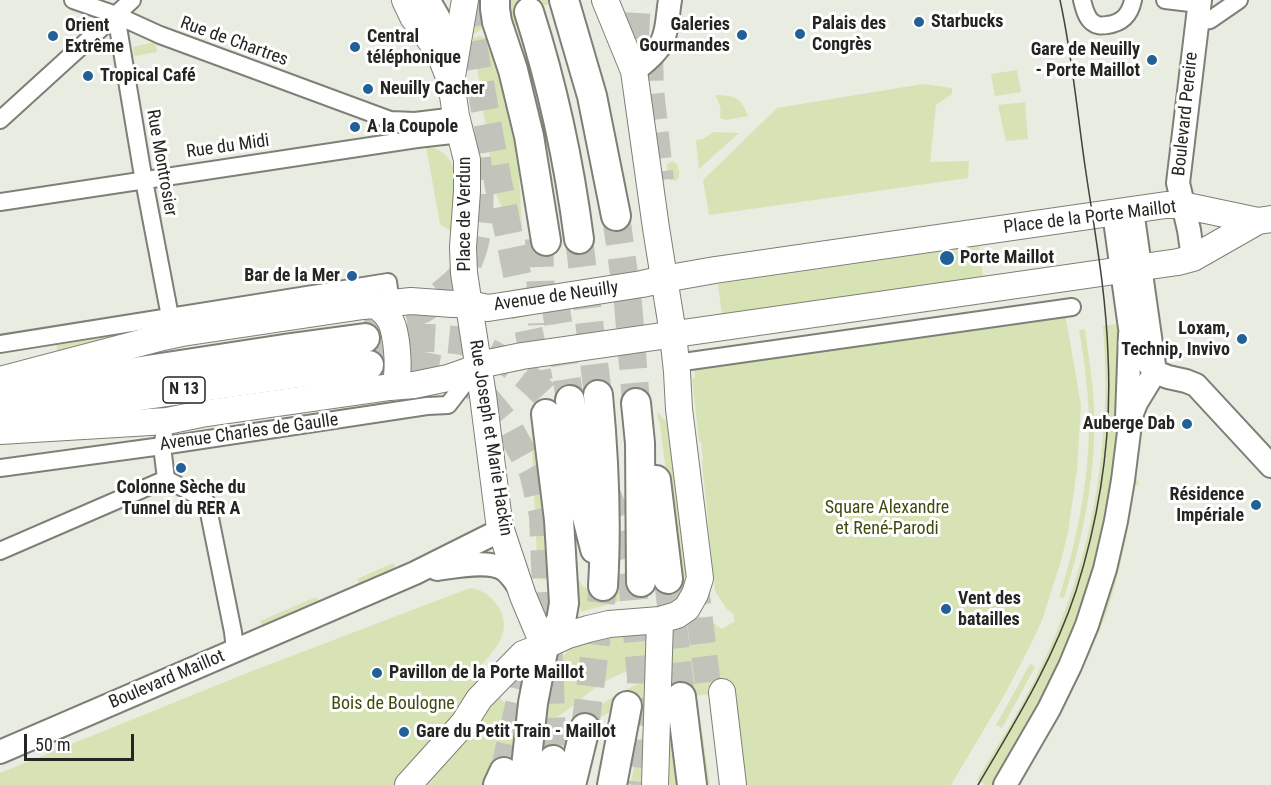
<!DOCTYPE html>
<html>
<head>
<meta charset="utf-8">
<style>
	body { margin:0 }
	#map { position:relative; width:1271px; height:785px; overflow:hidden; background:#e9ece1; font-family:"Roboto Condensed",sans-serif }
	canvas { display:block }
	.scale { position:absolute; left:24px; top:734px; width:110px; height:27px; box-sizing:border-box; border:3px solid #252622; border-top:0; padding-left:8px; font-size:18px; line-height:21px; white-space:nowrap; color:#252622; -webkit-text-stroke:4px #fff; paint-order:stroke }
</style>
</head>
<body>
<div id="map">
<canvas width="1271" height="785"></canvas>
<div class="scale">50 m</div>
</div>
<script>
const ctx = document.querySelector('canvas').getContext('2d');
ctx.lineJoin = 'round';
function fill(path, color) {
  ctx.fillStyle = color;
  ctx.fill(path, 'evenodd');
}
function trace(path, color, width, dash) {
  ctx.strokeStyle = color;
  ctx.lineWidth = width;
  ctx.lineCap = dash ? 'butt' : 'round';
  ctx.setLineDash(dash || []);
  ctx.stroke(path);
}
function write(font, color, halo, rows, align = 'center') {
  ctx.font = font + ' "Roboto Condensed",sans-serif';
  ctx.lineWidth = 6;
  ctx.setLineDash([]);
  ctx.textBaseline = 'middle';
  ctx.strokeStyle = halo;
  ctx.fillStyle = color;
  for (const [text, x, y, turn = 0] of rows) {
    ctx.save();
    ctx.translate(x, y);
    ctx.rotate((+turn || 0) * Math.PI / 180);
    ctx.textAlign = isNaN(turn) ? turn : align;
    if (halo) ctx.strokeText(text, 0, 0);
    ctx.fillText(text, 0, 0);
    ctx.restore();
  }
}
fill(new Path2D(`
	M 474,0 L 482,0 C 484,16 491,27 473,34 L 472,30 Z
	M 508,0 L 563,0 C 547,5 518,9 516,28 L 513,29 L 509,17 Z
	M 480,36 L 484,38 L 488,37 L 504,90 L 518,154 L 522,230 C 508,218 500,207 495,190 L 473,40 L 473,38 Z
	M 155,42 L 157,52 L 134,56 L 133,47 Z
	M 1017,70 L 1021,92 L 995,96 L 991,74 Z
	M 923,84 L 952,88 L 952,94 L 936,105 L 930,162 L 969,161 L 968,178 L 709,215 L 703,180 L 777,108 Z
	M 715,95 C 735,96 740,96 748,116 L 726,120 L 720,118 C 722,109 719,102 715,95 Z
	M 1025,102 L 1028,139 L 1006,141 L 998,105 Z
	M 714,132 L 739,133 L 699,169 L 696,140 L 703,139 Z
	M 426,146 C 468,153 455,201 453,232 L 442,226 L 440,224 Z
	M 672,161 L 677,164 L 679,171 L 679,177 L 675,181 L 670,180 L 667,174 L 667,164 Z
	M 979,246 L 983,277 L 722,315 L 718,284 Z
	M 1065,313 L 1081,405 L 1077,470 L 1068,532 L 1061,561 L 1042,620 L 1030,646 L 1005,694 L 951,785 L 741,785 L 730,692 L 667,699 L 672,640 L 683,625 L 696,615 L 710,621 L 722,629 L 735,621 L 733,614 L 726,608 L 715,591 L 702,462 L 703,461 L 701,442 L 699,441 L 692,379 L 695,377 L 694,366 Z
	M 1123,323 L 1122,422 L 1108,524 L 1069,651 L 997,785 L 986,785 L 977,780 C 997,746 1019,712 1036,677 C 1076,598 1099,511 1104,422 C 1107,390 1105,358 1103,326 Z
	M 161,326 L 58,358 L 56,341 Z
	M 1085,329 C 1088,355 1093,381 1094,407 C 1097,470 1083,539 1064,598 L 1059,597 C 1077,543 1090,474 1089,417 C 1088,387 1084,359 1079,330 Z
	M 658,412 L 667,423 L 670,430 L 689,571 L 681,584 L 581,612 L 579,604 L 576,573 L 577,573 C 579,584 585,591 597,591 L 664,584 L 678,571 L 660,424 L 657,416 Z
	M 535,424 L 551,580 L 538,579 L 531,429 Z
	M 1131,477 L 1137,479 L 1139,485 L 1135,484 C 1129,527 1121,570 1107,611 C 1089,660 1065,707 1038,752 L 1034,750 Z
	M 393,563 L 395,567 L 359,583 L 357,579 Z
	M 470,588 C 482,590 490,595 497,605 C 516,632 492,654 473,673 L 511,709 L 519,705 L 514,777 L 486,785 L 0,785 L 0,773 L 247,673 Z
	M 316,597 L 318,600 L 262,625 L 260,621 Z
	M 643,632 L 648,634 L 649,663 C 633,669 616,675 602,683 C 581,696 564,719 539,723 L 546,681 L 557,662 L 569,650 L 587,640 Z
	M 1030,664 L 1035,667 L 1002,728 L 996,725 Z
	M 648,680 L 647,702 C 638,704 628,705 620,708 C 584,721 561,750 538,778 L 542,739 L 564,730 L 620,692 Z
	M 697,698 L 710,785 L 704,785 L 694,699 Z
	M 667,703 L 681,785 L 630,785 L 648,707 Z`), '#d8e3b5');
trace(new Path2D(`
	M 650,55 L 651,90 L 661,180
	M 637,78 L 636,35 L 638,0
	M 695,579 L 709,694`), '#c2c4bb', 26, [26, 13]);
trace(new Path2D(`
	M 465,0 L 498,182 L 539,381
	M 616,216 L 628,303 L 636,403
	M 539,239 L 542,325
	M 579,239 L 598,395
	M 554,296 L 570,400
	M 364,320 C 383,316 404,319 423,309 C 430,305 438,298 444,292 C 450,287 457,282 461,276 C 483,241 481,198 477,158
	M 365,338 C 397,338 430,336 462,341 C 473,343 482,349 492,354 C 528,372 551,399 575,432
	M 369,365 L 413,364 L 449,371 L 478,389 L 506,423 L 533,472 L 543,515 L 553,760
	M 606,492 L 617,519 L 626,553 L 633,588 L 641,678 L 639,758 L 636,785
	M 668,579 L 681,697
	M 585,728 L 603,586
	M 504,772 L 527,670`), '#c2c4bb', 28, [28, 14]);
const street = new Path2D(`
	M 73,0 L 116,15 L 160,35 L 390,120 L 415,121 L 456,116
	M 1082,0 C 1084,8 1086,17 1092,22 C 1097,26 1101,26 1107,25 C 1122,23 1130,15 1133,0
	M 1165,0 L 1199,4
	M 116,15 L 142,170 L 172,327
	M 1197,22 L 1210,20 L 1239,0
	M 0,120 L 132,0
	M 0,202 L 417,139 L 461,134
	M 0,344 L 388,282 L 391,303
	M 676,363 L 1072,307
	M 164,436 L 162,446 L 166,479
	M 0,468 L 162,446 L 427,406 L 448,405 L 475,370
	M 166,479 L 202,498 L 207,503 L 233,632 L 235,650
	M 0,551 L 166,479`);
const secondary = new Path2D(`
	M 634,71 C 641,65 650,59 656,51 C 668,38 667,17 670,0
	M 1114,213 L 1130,328 L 1139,351 L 1155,372 L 1168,377 L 1186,381 L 1196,385 L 1271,466
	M 1193,258 L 1189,230 L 1178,183 L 1200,0
	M 1127,418 L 1130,334
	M 437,569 C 455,567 490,559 505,570 C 511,575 516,582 520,589
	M 0,752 L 415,573 L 501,530
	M 1005,785 L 1049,709 L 1070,666 L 1087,625 L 1105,569 L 1116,521 L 1123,480 L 1131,416 L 1136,403 L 1155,372 L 1132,210`);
const primary = new Path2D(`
	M 405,0 L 413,17 L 439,52 L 451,82 L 456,116 L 467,160 L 467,191 L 463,247 L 464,273 L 483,396 L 499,521 L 501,530 L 523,596 L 544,646
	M 451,82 L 465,0
	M 375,305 C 383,310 390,317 393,327 C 397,341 400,371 395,384 L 390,387
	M 0,380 L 163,337 L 182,333 L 363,306 L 411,301 L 453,304 L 469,304 L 488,308 L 642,284 L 664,279 L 715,270 L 1166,205 L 1182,205 L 1258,221
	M 0,431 L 167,421 L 201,414 L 390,387 L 414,385 L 448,378 L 468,371 L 479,365 L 522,356 L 1178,262 L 1193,258 L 1258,221 L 1271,219
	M 722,692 L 733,785
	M 408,785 L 464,723 L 479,699 L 523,654 L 544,646 L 568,635 L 588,629 L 609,624 L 660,620 L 677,615 L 687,608 L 695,594 L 700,578 L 679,409 L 677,372 L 673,334 L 656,228 L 634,71 L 605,0
	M 655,785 L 660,620`);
const highway = new Path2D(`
	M 425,0 L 436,19 L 439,52
	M 495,0 L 495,9 L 497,22 L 513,70 L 529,136 L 546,241
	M 564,0 L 592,96 L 616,216
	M 529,12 C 553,87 569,162 579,239
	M 598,395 C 604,459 607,522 603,586
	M 0,396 L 82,380 L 291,348 L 365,338
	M 570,400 L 584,505 L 595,549
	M 636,403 L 640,443 L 641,582
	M 0,416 L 300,373 L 369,365
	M 656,480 L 668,579
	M 681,697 L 692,785
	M 498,785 L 504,772
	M 524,785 L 533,703 L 544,646 L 561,621 L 564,603 L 559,520 L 546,414
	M 550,785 L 553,760
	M 571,785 L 585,728
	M 612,785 L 627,706`);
trace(street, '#7d8076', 20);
trace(secondary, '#7d8076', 26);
trace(primary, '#7d8076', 28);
trace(highway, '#7d8076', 32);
trace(street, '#fff', 16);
trace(secondary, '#fff', 22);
trace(primary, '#fff', 26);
trace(highway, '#fff', 28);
trace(new Path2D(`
	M 978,785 C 1015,722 1053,661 1076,591 C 1100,515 1112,435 1108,355 C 1106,291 1094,228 1085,166 C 1077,111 1072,54 1060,0`), '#40423d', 1.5);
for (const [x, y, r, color] of [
	[919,22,6,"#226197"],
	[800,34,6,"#226197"],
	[742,35,6,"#226197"],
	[53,36,6,"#226197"],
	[355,47,6,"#226197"],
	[1152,60,6,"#226197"],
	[88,76,6,"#226197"],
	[368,89,6,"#226197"],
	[355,127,6,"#226197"],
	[947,258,8,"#226197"],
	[352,276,6,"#226197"],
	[1242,339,6,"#226197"],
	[1187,424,6,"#226197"],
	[181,468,6,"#226197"],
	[1256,505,6,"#226197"],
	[946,609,6,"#226197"],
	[377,673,6,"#226197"],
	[404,732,6,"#226197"]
]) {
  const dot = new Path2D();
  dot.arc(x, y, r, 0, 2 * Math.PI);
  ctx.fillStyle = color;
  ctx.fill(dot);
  trace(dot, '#fff', 2);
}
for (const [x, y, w] of [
	[184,390,42]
]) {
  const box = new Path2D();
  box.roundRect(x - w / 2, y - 13, w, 26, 4.5);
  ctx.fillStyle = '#fff';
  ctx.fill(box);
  trace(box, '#252622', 1.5);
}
write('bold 16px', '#252622', null, [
	["N 13",184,390]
]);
write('bold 18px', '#252622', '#fff', [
	["Starbucks",931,22],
	["Palais des",812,24],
	["Congrès",812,45],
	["Galeries",730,25,"right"],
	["Gourmandes",730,46,"right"],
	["Orient",65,26],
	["Extrême",65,47],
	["Central",367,37],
	["téléphonique",367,58],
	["Gare de Neuilly",1140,50,"right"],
	["- Porte Maillot",1140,71,"right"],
	["Tropical Café",100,76],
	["Neuilly Cacher",380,89],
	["A la Coupole",367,127],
	["Porte Maillot",960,258],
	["Bar de la Mer",340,276,"right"],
	["Loxam,",1230,329,"right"],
	["Technip, Invivo",1230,350,"right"],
	["Auberge Dab",1175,424,"right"],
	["Colonne Sèche du",181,488,"center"],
	["Tunnel du RER A",181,509,"center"],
	["Résidence",1244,495,"right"],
	["Impériale",1244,516,"right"],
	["Vent des",958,599],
	["batailles",958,620],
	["Pavillon de la Porte Maillot",389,673],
	["Gare du Petit Train - Maillot",416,732]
], 'left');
write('18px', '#252622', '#fff', [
	["Rue de Chartres",234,42,20],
	["Boulevard Pereire",1186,114,-84],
	["Rue du Midi",228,147,-8],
	["Rue Montrosier",161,163,80],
	["Place de Verdun",465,214,-90],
	["Place de la Porte Maillot",1090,218,-7],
	["Avenue de Neuilly",556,297,-8],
	["Avenue Charles de Gaulle",249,433,-8],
	["Rue Joseph et Marie Hackin",490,438,81],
	["Boulevard Maillot",167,680,-23]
]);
write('18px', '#404a0e', '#fff', [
	["Square Alexandre",887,508],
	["et René-Parodi",887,529],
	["Bois de Boulogne",393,704]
]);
</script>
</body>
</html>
